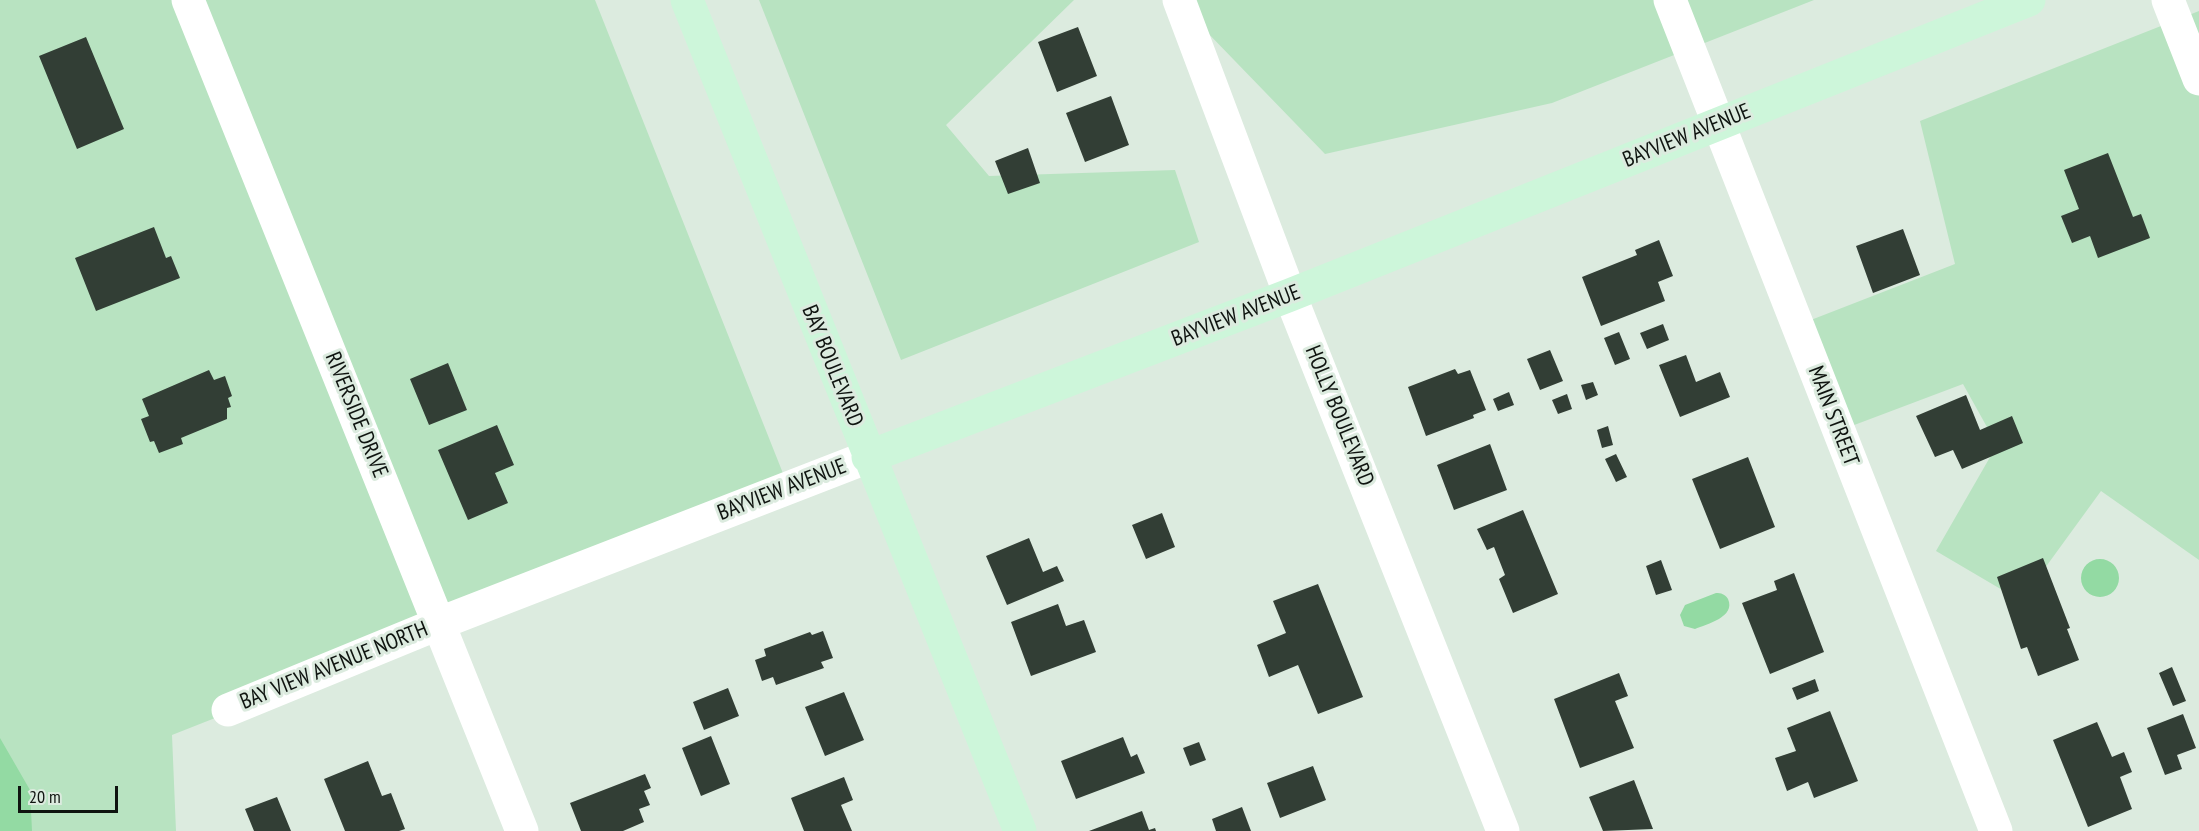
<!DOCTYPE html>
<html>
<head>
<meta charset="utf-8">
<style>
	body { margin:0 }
	#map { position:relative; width:2199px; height:831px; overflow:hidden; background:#dcebdf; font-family:"PT Sans Narrow",sans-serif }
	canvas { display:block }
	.scale { position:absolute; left:18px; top:786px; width:100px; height:27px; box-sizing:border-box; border:3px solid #0f1410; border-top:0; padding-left:8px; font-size:18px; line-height:21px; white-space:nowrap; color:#0f1410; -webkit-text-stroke:4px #dcebdf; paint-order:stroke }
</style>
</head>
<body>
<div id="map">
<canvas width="2199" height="831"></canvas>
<div class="scale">20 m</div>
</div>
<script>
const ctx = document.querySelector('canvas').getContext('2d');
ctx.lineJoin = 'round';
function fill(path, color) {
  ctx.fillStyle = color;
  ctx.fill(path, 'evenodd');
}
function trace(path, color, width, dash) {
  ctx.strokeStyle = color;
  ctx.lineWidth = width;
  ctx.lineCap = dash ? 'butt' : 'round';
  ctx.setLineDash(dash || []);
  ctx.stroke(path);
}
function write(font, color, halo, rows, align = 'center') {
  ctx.font = font + ' "PT Sans Narrow",sans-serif';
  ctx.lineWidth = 6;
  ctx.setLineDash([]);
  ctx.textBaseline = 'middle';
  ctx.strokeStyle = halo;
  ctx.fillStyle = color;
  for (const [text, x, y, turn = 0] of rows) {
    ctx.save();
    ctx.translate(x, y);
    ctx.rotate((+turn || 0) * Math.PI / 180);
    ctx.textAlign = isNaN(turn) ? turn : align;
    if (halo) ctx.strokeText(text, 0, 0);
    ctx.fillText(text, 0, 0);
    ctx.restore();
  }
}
fill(new Path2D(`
	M 0,0 L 595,0 L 790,491 L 172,735 L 176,831 L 0,831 Z
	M 759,0 L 1074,0 L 946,125 L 989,176 L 1175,170 L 1199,242 L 901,360 Z
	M 1194,0 L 1814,0 L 1552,103 L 1325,154 L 1204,29 Z
	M 2199,11 L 2199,560 L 2101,491 L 2021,601 L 1936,551 L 1997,445 L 1963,384 L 1841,430 L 1798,325 L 1955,264 L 1920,121 Z`), '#b8e3c1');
fill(new Path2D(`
	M2081 578a19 19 0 1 1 38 0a19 19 0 1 1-38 0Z
	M 1716,593 C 1721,593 1725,594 1728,599 C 1736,617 1707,624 1695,629 L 1684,626 L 1680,615 L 1685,605 Z
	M 0,738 L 30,790 L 32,831 L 0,831 Z`), '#93daa3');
fill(new Path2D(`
	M 1078,27 L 1097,76 L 1057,92 L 1038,42 Z
	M 86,37 L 124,129 L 77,149 L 39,56 Z
	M 1111,96 L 1129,145 L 1085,162 L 1066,113 Z
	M 1028,148 L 1040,183 L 1008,194 L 995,161 Z
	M 2108,153 L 2133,217 L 2141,214 L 2150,238 L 2098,258 L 2090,236 L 2072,243 L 2061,216 L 2079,209 L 2064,170 Z
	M 154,227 L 166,258 L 171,256 L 180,278 L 96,311 L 75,258 Z
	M 1903,229 L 1920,275 L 1873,293 L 1856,246 Z
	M 1659,240 L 1673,276 L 1658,282 L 1665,301 L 1601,326 L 1582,277 L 1637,255 L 1635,250 Z
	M 1663,324 L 1669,340 L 1647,349 L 1640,333 Z
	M 1619,332 L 1630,359 L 1615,365 L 1604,338 Z
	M 1550,350 L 1563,381 L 1540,390 L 1527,359 Z
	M 1686,355 L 1696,382 L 1720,372 L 1730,397 L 1680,417 L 1659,365 Z
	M 448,363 L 467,410 L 429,425 L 410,379 Z
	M 1455,369 L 1458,374 L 1470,370 L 1486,410 L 1473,415 L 1474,418 L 1426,436 L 1408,387 Z
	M 209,370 L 214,380 L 225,376 L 232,396 L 228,398 L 231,407 L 227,408 L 227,419 L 181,438 L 183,444 L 159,453 L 154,441 L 150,442 L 141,419 L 149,416 L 142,399 Z
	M 1593,382 L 1598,395 L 1586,400 L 1581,385 Z
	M 1509,392 L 1514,405 L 1498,411 L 1493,399 Z
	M 1567,394 L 1572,409 L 1558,414 L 1552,400 Z
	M 1966,395 L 1980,430 L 2012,416 L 2023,443 L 1962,469 L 1953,450 L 1935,457 L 1916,416 Z
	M 497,425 L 514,465 L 495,473 L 508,503 L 468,520 L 438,450 Z
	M 1608,426 L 1613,445 L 1602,448 L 1597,430 Z
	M 1490,444 L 1507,490 L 1454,510 L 1437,465 Z
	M 1616,454 L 1627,477 L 1616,482 L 1605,459 Z
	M 1748,457 L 1775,527 L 1720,549 L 1692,479 Z
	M 1523,510 L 1558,594 L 1513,613 L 1499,579 L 1505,575 L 1494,547 L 1487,550 L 1477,529 Z
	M 1162,513 L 1175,547 L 1146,559 L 1132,525 Z
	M 1029,538 L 1043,572 L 1057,566 L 1064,581 L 1007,605 L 986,556 Z
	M 2043,558 L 2070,628 L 2067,629 L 2079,660 L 2038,676 L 2027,647 L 2021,649 L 1997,577 Z
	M 1661,560 L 1672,590 L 1656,595 L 1646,566 Z
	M 1794,573 L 1824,652 L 1770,674 L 1742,603 L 1777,590 L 1774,581 Z
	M 1318,584 L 1363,697 L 1318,714 L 1298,665 L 1269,677 L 1257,645 L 1286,633 L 1273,601 Z
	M 1058,604 L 1066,626 L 1084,620 L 1096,652 L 1031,676 L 1011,622 Z
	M 823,631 L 833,658 L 821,662 L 824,668 L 776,685 L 773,677 L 762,681 L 755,660 L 766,656 L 764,649 L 810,632 L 812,635 Z
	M 2172,667 L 2186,701 L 2173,706 L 2159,673 Z
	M 1619,673 L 1628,696 L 1615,701 L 1634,748 L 1580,768 L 1554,699 Z
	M 1815,679 L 1819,691 L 1797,700 L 1792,688 Z
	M 728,688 L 739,716 L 704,730 L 693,702 Z
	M 844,692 L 864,740 L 825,756 L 805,707 Z
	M 1830,711 L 1858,781 L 1814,798 L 1808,782 L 1787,791 L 1775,758 L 1796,751 L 1787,728 Z
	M 2183,714 L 2196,748 L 2177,755 L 2182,769 L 2165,775 L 2147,728 Z
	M 2097,722 L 2112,757 L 2124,752 L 2132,772 L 2120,777 L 2132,809 L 2088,827 L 2053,740 Z
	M 711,736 L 730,784 L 701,796 L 682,748 Z
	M 1123,737 L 1131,757 L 1137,754 L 1145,773 L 1076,799 L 1061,761 Z
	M 1199,742 L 1206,760 L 1190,766 L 1183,748 Z
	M 368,761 L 382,796 L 391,793 L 405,829 L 399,831 L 345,831 L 324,779 Z
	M 1313,766 L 1326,800 L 1280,818 L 1267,783 Z
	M 645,774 L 651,788 L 644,791 L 650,805 L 639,809 L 644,822 L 623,831 L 581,831 L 570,803 Z
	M 844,777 L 853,800 L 841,805 L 852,831 L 804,831 L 791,798 Z
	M 1634,780 L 1653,829 L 1603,831 L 1589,797 Z
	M 277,797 L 291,831 L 254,831 L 245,809 Z
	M 1242,807 L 1251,831 L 1216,831 L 1212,819 Z
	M 1142,811 L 1149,830 L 1155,828 L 1156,831 L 1089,831 Z`), '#323e35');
trace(new Path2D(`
	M 188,0 L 522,831
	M 1179,0 L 1290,295 L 1503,831
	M 1670,0 L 1996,831
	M 2168,0 L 2199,79
	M 228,710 L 440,623 L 868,457`), '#fff', 33);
trace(new Path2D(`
	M 687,0 L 1020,831
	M 868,457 L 1290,295 L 2029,0`), '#cdf6da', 33);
write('22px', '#0f1410', '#dcebdf', [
	["BAYVIEW AVENUE",1687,136,-22],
	["BAYVIEW AVENUE",1236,316,-21],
	["BAY BOULEVARD",832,366,68],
	["RIVERSIDE DRIVE",356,415,68],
	["HOLLY BOULEVARD",1339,416,68],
	["MAIN STREET",1833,416,69],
	["BAYVIEW AVENUE",782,490,-21],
	["BAY VIEW AVENUE NORTH",334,666,-22]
]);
</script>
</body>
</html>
